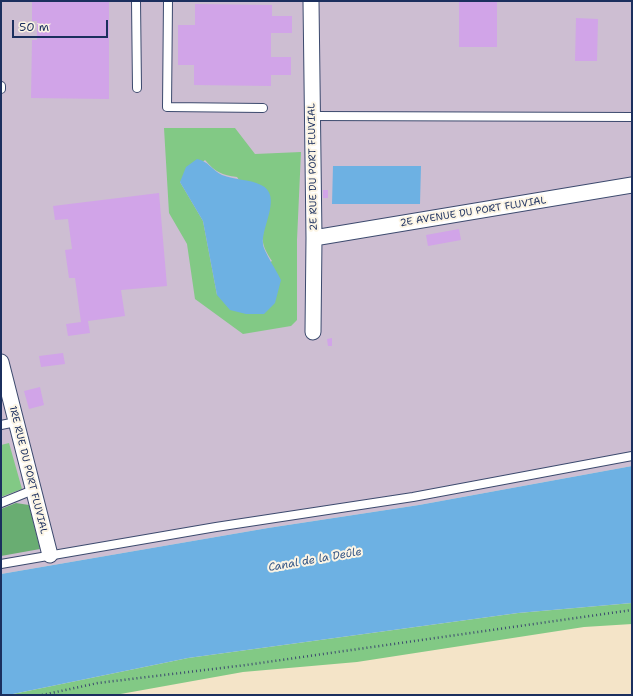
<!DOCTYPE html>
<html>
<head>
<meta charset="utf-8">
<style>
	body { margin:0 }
	#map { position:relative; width:633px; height:696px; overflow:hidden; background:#f4e4c8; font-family:"Shantell Sans",sans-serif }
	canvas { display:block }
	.frame { position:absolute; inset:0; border:2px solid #1b2f5e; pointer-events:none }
	.scale { position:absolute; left:12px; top:20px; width:96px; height:18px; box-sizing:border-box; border:2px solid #1b2f5e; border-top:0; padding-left:5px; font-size:12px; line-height:14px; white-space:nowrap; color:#1b2f5e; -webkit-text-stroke:3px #fcf5e5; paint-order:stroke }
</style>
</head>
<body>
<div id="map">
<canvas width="633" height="696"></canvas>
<div class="frame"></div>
<div class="scale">50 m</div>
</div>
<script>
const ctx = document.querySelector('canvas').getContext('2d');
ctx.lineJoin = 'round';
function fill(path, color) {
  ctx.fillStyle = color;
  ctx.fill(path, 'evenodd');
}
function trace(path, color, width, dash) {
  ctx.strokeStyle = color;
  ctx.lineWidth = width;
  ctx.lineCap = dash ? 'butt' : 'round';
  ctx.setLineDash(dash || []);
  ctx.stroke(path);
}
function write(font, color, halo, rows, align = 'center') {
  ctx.font = font + ' "Shantell Sans",sans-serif';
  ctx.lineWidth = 4;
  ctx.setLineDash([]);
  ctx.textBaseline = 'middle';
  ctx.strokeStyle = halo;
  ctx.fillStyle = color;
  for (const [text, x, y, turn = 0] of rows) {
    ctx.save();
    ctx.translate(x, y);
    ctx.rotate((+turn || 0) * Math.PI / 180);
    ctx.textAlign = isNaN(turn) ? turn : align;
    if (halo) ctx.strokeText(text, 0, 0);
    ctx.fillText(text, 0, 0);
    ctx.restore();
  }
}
fill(new Path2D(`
	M 1,1 L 632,1 L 632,466 L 419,505 L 268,528 L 1,574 Z`), '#cdbed2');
fill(new Path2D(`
	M 164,128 L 235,128 L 255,154 L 301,152 L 297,240 L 297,320 L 291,326 L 243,334 L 195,299 L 187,244 L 169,213 ZM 205,160 C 215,172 222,175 237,177 L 266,220 C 261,240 261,244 272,261 L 217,295 L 203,221 L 180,182 Z
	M 9,443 L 22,489 L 1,497 L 1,445 Z
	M 632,603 L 632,624 L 584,627 L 357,662 L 243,672 L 115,695 L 8,695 L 188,658 L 518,613 Z`), '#82c985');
fill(new Path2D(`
	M 16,503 L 29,505 L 40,549 L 1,556 L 1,509 Z`), '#69ad72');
fill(new Path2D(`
	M 197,159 C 208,161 212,170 222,175 C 234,180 249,179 261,185 C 283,195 261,227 263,244 C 263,250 278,273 281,280 L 275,303 L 264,314 L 246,314 L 230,310 L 217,295 L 203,221 L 180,182 L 186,167 Z
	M 333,166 L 421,166 L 420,204 L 332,204 Z
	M 632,466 L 632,603 L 518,613 L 188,658 L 8,695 L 1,695 L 1,574 L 268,528 L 419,505 Z`), '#6db1e3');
fill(new Path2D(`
	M 32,1 L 109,1 L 109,99 L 31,98 L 32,40 L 37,40 L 37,21 L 32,21 Z
	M 459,1 L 497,1 L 497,47 L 459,47 Z
	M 195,4 L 272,5 L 272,16 L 292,16 L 292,33 L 271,33 L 271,57 L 291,57 L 291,75 L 271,75 L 271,86 L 194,85 L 194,65 L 178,65 L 178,25 L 195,25 Z
	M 576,18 L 598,19 L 597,61 L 575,61 Z
	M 323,190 L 328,190 L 328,198 L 323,198 Z
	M 159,193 L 167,286 L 121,290 L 125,316 L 88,321 L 90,333 L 68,336 L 66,324 L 81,322 L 75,278 L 69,278 L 65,250 L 72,249 L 68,219 L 55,220 L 53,206 Z
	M 459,229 L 461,240 L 428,246 L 426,235 Z
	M 332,338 L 332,346 L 328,346 L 327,339 Z
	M 63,353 L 65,364 L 41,367 L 39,356 Z
	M 40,387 L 44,405 L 29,409 L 24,391 Z`), '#d1a4e8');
const service = new Path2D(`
	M 136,1 L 137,88
	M 168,1 L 167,107 L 263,108
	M 1,86 L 1,89
	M 313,116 L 632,117
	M 1,425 L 16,422
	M 1,503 L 33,490
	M 1,564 L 216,527 L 413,497 L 632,456`);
const minor = new Path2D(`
	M 311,1 L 314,238 L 313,332
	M 314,238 L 632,185
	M 1,362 L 50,555`);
trace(service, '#3c4a6e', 10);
trace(minor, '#3c4a6e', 17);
trace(new Path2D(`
	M 42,695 L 98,683 L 246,665 L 632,610`), '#3c4a6e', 2.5, [1, 3]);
trace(service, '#fff', 8);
trace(minor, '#fff', 15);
write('10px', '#1b2f5e', '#fcf5e5', [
	["2E RUE DU PORT FLUVIAL",313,167,-91],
	["2E AVENUE DU PORT FLUVIAL",473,212,-9],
	["1RE RUE DU PORT FLUVIAL",28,470,76]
]);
write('italic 11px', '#345686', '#fcf5e5', [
	["Canal de la Deûle",315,560,-10]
]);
</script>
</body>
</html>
